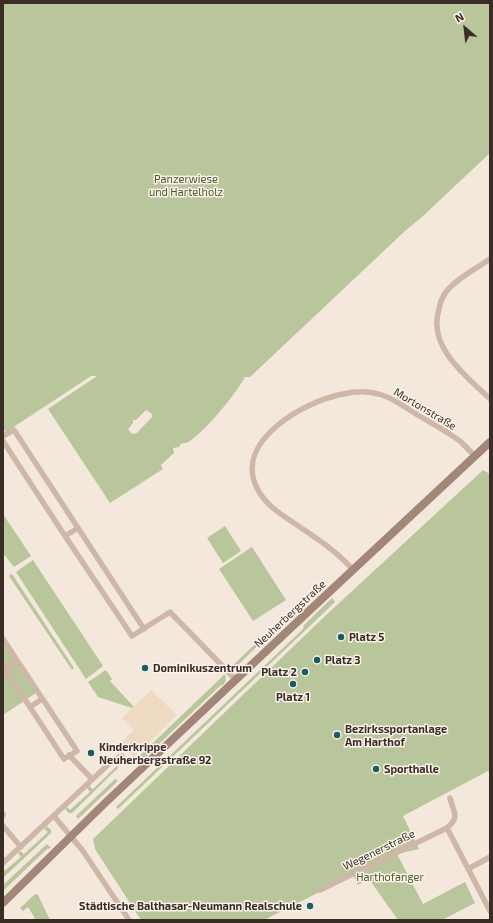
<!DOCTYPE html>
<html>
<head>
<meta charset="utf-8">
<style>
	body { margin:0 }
	#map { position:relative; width:493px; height:923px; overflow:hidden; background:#f4e8dd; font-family:"Exo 2",sans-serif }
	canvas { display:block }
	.frame { position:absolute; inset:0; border:4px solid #3a2d28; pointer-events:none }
	.north { position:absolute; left:445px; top:8px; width:40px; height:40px; -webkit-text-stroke:3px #fbf3ea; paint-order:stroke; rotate:332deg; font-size:11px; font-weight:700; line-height:16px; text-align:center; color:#3a2d28 }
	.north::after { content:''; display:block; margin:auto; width:14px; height:18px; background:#3a2d28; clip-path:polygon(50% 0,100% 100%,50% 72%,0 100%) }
</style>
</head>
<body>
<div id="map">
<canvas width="493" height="923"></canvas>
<div class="frame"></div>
<div class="north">N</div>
</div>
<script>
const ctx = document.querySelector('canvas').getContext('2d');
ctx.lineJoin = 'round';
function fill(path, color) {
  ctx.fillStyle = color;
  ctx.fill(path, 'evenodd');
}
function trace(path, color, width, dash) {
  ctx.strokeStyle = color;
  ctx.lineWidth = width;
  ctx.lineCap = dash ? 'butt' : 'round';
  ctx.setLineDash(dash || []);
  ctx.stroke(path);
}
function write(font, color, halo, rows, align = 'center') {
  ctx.font = font + ' "Exo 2",sans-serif';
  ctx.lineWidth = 3;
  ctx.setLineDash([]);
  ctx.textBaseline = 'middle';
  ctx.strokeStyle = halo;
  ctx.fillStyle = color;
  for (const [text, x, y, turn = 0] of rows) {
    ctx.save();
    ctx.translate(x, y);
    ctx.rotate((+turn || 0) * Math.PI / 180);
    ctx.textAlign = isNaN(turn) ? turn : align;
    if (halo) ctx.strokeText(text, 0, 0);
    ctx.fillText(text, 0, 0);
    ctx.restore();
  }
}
fill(new Path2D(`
	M 3,3 L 490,3 L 490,153 L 424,215 L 405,231 L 250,377 L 245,377 C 234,396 208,428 190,441 C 187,444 184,442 181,444 L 179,447 L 173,448 L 174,453 L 161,465 L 163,469 L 110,503 L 48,409 L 97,376 L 91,376 L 6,432 L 3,428 ZM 146,410 L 152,414 L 152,417 L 137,433 L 132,434 L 128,429 L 133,423 L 133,420 L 136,420 Z
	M 483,470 L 490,474 L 490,773 L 488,771 L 403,816 L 419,849 L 397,854 L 423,904 L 465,882 L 475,903 L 442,920 L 398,920 L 369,879 L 358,885 L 353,875 L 264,920 L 141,920 L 95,849 L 93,839 L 323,618 Z
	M 3,514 L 31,556 L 14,567 L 3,553 Z
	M 225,526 L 241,551 L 223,563 L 207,538 Z
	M 252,547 L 286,600 L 253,621 L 219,569 Z
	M 33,560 L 103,666 L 86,679 L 16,572 Z
	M 12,574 L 74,668 L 72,670 L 9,576 Z
	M 332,598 L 335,602 L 118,809 L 116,807 L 303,629 L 304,625 Z
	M 302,602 L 306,606 C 301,611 295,612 291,617 L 288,616 L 239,664 L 239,666 L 233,669 L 230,668 L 292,609 Z
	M 3,643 L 36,693 L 3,715 Z
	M 106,670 L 112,679 L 110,681 L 134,707 L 132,708 L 98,697 L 88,682 Z
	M 225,674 L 226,680 L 224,684 L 220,686 L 160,743 L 153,750 L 153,753 L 143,758 L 138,763 L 135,760 Z
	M 117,766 L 118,768 L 72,813 L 69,813 L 65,809 L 67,807 L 70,810 L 90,792 L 87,788 L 89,786 L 93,789 Z
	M 115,779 L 118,781 L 78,819 L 76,816 Z
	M 47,826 L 51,830 L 51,833 L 3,878 L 3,872 L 21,857 L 18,853 L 20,851 L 24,854 L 48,832 L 44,829 Z
	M 47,844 L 51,848 L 47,849 L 3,891 L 3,885 Z
	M 35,894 L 38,895 L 50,920 L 36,920 L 28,907 L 23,911 L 20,908 Z`), '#b9c59b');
fill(new Path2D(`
	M 151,690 L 177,715 L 134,757 L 120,743 L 134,730 L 122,718 Z`), '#eed9c3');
trace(new Path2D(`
	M 490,259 C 476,269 457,278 446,292 C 443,296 440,303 439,309 C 427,347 466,376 490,399
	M 3,436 L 14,430 L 144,629
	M 3,441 L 65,536 L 132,636 L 170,612 L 236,680
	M 65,536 L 78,528
	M 353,570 C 337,551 317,539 297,525 C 282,515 265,505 257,488 C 233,441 305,401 343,394 C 355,391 370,391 382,395 C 394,399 405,407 416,414 C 431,423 446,431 460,441 C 465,446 470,451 475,456
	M 3,639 L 77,751 L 64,759 L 3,666
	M 5,669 L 17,661
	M 30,707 L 42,699
	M 69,755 L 92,779
	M 3,814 L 3,815
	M 54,816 L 83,851 L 129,920
	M 3,826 L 21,847
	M 447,828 L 490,911
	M 3,863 L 112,761 L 122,756
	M 468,869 L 490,857
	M 320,890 L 447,828 C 461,816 453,812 450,798`), '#ceb7a7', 5.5);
trace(new Path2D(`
	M 3,903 L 104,804 L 296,623 L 490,442`), '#a28678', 8);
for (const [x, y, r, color] of [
	[341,637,4,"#1a5e5f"],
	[317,660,4,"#1a5e5f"],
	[145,668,4,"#1a5e5f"],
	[305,672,4,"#1a5e5f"],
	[293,684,4,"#1a5e5f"],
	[337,735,4,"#1a5e5f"],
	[91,753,4,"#1a5e5f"],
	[376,769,4,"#1a5e5f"],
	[310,906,4,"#1a5e5f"]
]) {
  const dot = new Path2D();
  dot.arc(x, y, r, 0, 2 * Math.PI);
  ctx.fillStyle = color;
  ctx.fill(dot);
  trace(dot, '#fbf3ea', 1.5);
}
write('11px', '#4b5a2a', '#fbf3ea', [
	["Panzerwiese",186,179],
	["und Hartelholz",186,192],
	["Harthofanger",390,877]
]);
write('11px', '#3a2d28', '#fbf3ea', [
	["Mortonstraße",425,409,31],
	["Neuherbergstraße",290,614,-43],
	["Wegenerstraße",379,850,-26]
]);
write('bold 11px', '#3a2d28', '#fbf3ea', [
	["Platz 5",349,637],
	["Platz 3",325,660],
	["Dominikuszentrum",153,668],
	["Platz 2",297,672,"right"],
	["Platz 1",293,697,"center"],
	["Bezirkssportanlage",345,729],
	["Am Harthof",345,742],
	["Kinderkrippe",99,747],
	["Neuherbergstraße 92",99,760],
	["Sporthalle",384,769],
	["Städtische Balthasar-Neumann Realschule",302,906,"right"]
], 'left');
</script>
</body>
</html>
